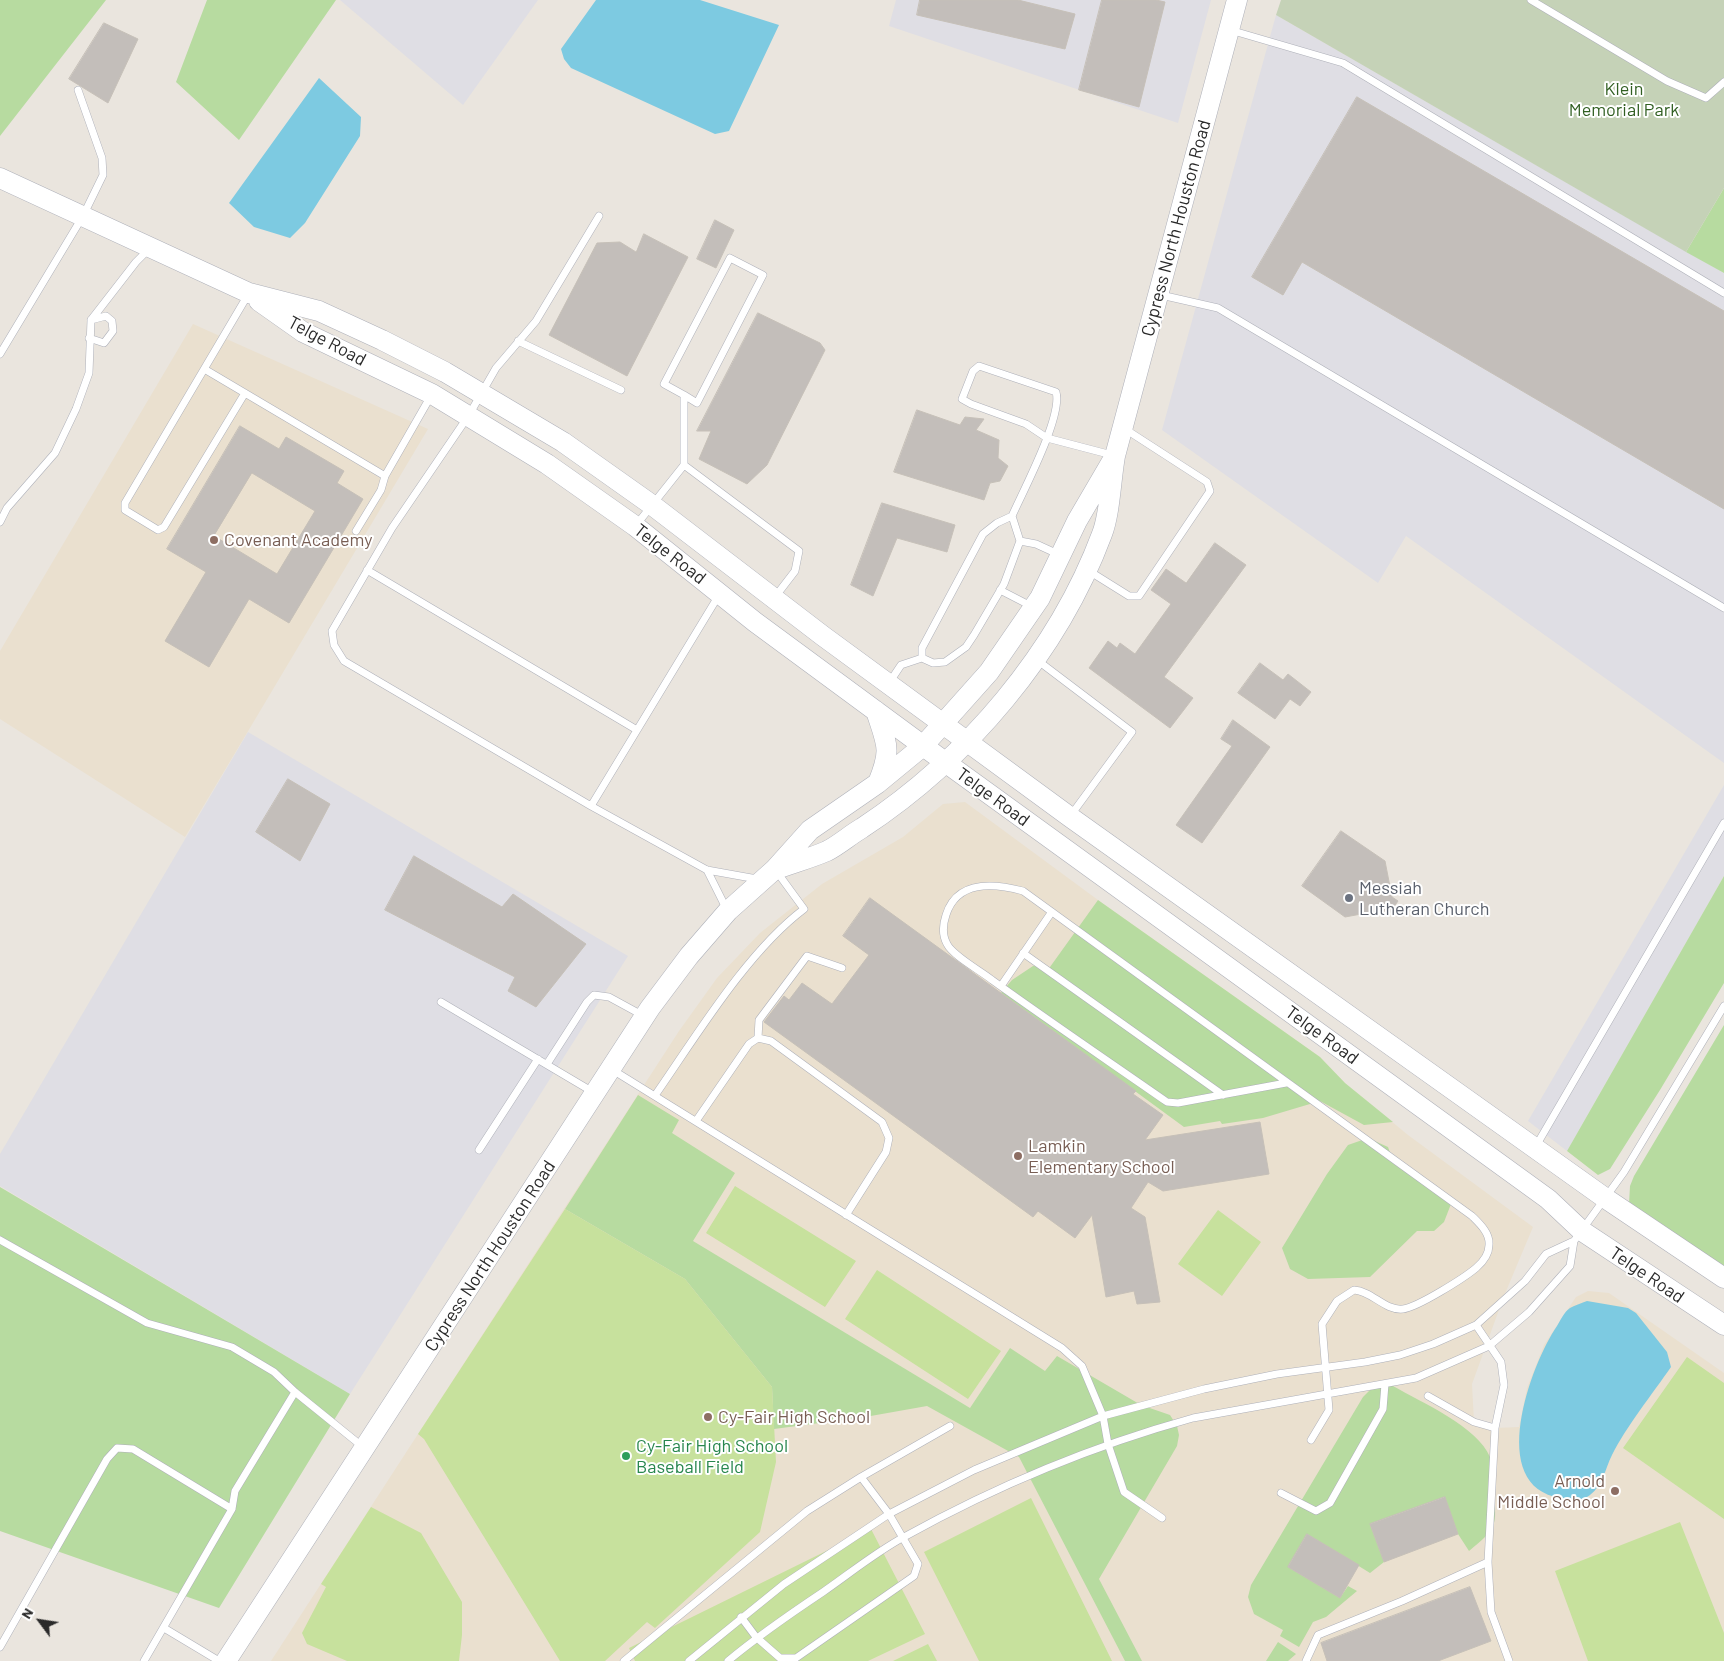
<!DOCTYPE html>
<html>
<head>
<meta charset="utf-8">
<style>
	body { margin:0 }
	#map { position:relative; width:1724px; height:1661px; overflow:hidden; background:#eae5de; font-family:Barlow,sans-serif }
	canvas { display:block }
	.north { position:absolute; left:15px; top:1596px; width:50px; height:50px; -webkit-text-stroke:4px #fff; paint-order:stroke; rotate:301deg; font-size:14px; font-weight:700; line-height:20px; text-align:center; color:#2a2a2a }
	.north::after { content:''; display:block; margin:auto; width:18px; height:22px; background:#2a2a2a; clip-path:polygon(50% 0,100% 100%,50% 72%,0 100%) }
</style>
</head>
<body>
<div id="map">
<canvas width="1724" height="1661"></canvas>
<div class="north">N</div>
</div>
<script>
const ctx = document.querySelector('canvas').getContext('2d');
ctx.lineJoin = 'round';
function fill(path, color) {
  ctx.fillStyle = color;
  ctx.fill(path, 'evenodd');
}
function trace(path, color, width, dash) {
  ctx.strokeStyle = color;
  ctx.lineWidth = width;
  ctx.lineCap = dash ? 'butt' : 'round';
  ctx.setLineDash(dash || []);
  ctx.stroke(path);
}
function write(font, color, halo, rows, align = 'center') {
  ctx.font = font + ' Barlow,sans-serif';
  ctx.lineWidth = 4;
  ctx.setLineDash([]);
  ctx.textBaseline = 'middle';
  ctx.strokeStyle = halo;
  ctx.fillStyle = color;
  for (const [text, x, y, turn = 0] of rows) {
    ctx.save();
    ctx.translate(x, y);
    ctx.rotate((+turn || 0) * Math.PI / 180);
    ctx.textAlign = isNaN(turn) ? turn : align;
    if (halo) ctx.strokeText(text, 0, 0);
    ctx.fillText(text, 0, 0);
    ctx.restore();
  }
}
fill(new Path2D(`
	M 340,0 L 538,0 L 463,105 Z
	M 896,0 L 1211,0 L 1178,123 L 889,26 Z
	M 1276,15 L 1724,273 L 1724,763 L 1406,536 L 1378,583 L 1162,430 Z
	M 248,732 L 628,956 L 350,1394 L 0,1186 L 0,1154 Z
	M 1724,785 L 1724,876 L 1567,1151 L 1528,1121 Z`), '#dfdee4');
fill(new Path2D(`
	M 193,324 L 428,429 L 185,837 L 0,719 L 0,651 Z
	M 965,802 L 1098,900 L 1320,1057 L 1345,1083 L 1408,1135 L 1533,1227 L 1504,1296 L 1472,1384 L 1474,1422 L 1495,1428 L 1519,1427 L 1527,1388 L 1544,1345 L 1576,1297 L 1588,1291 L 1609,1293 L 1724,1373 L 1724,1661 L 271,1661 L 679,1031 L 717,978 L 760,933 L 822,884 L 903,837 L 943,804 Z`), '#eae0cf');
fill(new Path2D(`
	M 0,0 L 106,0 L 0,136 Z
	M 207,0 L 336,0 L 239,140 L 176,82 Z
	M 1724,188 L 1724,273 L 1686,252 Z
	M 1724,876 L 1724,983 L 1660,1090 L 1610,1169 L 1598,1175 L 1567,1151 Z
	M 1098,900 L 1320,1057 L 1345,1083 L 1393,1122 L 1364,1125 L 1320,1101 L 1263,1118 L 1222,1124 L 1220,1121 L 1184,1127 L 1001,993 L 1012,980 L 1033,966 L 1050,967 Z
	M 1724,1025 L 1724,1266 L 1629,1204 L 1630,1186 L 1634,1176 Z
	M 638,1095 L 679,1120 L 672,1133 L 735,1173 L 693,1241 L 970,1408 L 1010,1348 L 1045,1371 L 1057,1356 L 1141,1405 L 1170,1415 L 1177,1426 L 1179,1435 L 1177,1446 L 1099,1579 L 1142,1661 L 1125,1661 L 1019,1457 L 927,1406 L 865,1417 L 774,1429 L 772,1387 L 685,1279 L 565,1209 Z
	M 1368,1138 L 1388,1147 L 1394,1164 L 1451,1204 L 1444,1222 L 1434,1231 L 1417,1231 L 1370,1277 L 1308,1279 L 1290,1269 L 1282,1248 L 1327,1174 L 1348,1145 Z
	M 0,1187 L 350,1394 L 219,1608 L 0,1531 Z
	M 1384,1385 L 1393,1386 C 1421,1402 1478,1427 1490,1457 C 1494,1466 1492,1480 1493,1491 C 1498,1526 1496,1529 1469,1551 L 1458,1534 L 1444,1497 L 1370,1524 L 1384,1562 L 1370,1573 L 1307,1534 L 1288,1567 L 1340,1598 L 1348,1586 L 1357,1591 L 1326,1617 L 1313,1622 L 1299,1647 L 1280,1636 L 1283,1630 L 1254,1614 L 1248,1597 L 1251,1585 L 1363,1397 L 1371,1389 Z
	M 1278,1642 L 1296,1654 L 1288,1661 L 1266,1661 Z`), '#b7dba0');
fill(new Path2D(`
	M 1281,0 L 1724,0 L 1724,188 L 1686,252 L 1276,15 Z`), '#c5d2b7');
fill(new Path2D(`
	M 735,1186 L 856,1261 L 825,1307 L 706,1233 Z
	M 565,1209 L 685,1279 L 772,1387 L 776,1462 L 760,1532 L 655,1628 L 647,1622 L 605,1661 L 560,1661 L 424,1439 L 418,1434 Z
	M 1218,1210 L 1261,1242 L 1222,1296 L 1178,1264 Z
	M 877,1270 L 1001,1351 L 968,1399 L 845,1319 Z
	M 1687,1357 L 1724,1383 L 1724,1519 L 1623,1448 Z
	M 1031,1498 L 1112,1661 L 979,1661 L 924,1552 Z
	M 371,1507 L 421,1533 L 462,1602 L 462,1635 L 459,1661 L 347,1661 L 307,1644 L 302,1633 L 326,1587 L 321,1584 Z
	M 1680,1522 L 1724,1633 L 1724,1661 L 1588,1661 L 1555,1571 Z
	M 871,1529 L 925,1634 L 868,1661 L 635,1661 L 629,1648 Z
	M 928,1644 L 937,1661 L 893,1661 Z`), '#c7e19d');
fill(new Path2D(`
	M 596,0 L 700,0 L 779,25 L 729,131 L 715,134 L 571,68 L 564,59 L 561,49 Z
	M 319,78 L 361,117 L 360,136 L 305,223 L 290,238 L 254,227 L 229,203 Z
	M 1587,1301 L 1628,1308 L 1636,1313 L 1667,1352 L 1671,1367 C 1653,1393 1626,1427 1612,1455 C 1605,1469 1603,1485 1590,1495 C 1581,1502 1572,1499 1561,1498 C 1485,1487 1531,1364 1557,1326 C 1560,1321 1564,1312 1570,1308 C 1575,1305 1582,1303 1587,1301 Z`), '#7dcae1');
const building = new Path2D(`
	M 920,0 L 1018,0 L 1075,14 L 1065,49 L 917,15 Z
	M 1102,0 L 1156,0 L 1165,2 L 1139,107 L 1079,90 Z
	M 104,23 L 138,39 L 108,103 L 69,79 Z
	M 1357,97 L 1724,311 L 1724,509 L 1302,262 L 1283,295 L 1252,277 Z
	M 715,220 L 734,230 L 716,268 L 697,259 Z
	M 644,234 L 688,257 L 627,376 L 549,335 L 597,243 L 620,242 L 636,252 Z
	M 758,313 L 820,343 L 825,350 L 767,465 L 747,484 L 699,459 L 711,431 L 697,431 Z
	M 917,410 L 960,425 L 965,417 L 984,419 L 976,430 L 999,440 L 998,458 L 1008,466 L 1000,481 L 990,483 L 984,500 L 894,472 Z
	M 240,426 L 279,449 L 286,437 L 344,471 L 337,483 L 363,499 L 289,623 L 249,599 L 209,667 L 165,641 L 206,572 L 167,549 ZM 252,473 L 315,511 L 277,574 L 214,536 Z
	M 882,503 L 955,525 L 947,552 L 897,538 L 873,596 L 851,585 Z
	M 1215,543 L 1246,565 L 1164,677 L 1193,698 L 1170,728 L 1089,668 L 1108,641 L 1117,648 L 1120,643 L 1135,654 L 1171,604 L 1151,590 L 1166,569 L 1186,583 Z
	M 1260,663 L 1283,680 L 1288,674 L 1311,692 L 1300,706 L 1290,699 L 1275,719 L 1238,693 Z
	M 1233,720 L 1270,747 L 1202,843 L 1176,825 L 1232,746 L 1221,739 Z
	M 288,779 L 330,804 L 300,861 L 256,832 Z
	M 1341,831 L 1385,861 L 1392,897 L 1398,901 L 1389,914 L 1383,910 L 1345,917 L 1302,886 Z
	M 414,856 L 502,907 L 513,894 L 586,944 L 536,1007 L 508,991 L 515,977 L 385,910 Z
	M 870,898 L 1136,1091 L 1133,1094 L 1163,1115 L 1145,1140 L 1260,1122 L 1269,1174 L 1163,1191 L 1148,1182 L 1131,1208 L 1145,1217 L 1160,1302 L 1137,1304 L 1134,1291 L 1106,1297 L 1092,1215 L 1075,1238 L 1038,1211 L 1033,1217 L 764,1022 L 784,996 L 789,1000 L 802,983 L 832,1004 L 869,955 L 843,936 Z
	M 1445,1497 L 1458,1534 L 1384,1562 L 1370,1524 Z
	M 1307,1534 L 1359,1565 L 1340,1598 L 1288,1567 Z
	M 1470,1587 L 1491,1641 L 1438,1661 L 1327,1661 L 1321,1643 Z`);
fill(building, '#c3beba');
trace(building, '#c6c0b8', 1);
const lane = new Path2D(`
	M 1531,0 L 1667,81 L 1706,98 L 1724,82
	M 1230,30 L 1343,63 L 1724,293
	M 599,216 L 536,321 L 496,368 L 469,415 L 392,528 L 332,631 L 334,645 L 344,661 L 591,806 L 707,870 L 757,879
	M 1161,295 L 1218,308 L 1724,608
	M 89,338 L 104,343 L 113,331 L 112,321 L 106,316 L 91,320
	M 518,341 L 621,390
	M 0,354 L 83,216 L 103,175 L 102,158 L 78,90
	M 206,370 L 385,476
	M 245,393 L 164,527 L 158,530 L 125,510 L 125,503 L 249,293
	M 684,395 L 697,403 L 763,275 L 730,258 L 664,384 L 684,395 L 684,465
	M 1012,516 C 1023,491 1063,416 1056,392 L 979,366 L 973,371 L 962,399 L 971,404 L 1026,424 L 1047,438 L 1112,455
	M 0,522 L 7,508 L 55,453 L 76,409 L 89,373 L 91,320 L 136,262 L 149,249
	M 637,524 L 684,465 L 799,551 L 795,571 L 775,597
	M 356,531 L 381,490 L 385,476 L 432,394
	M 1020,541 L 1036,544 L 1060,555
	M 367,570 L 637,730
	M 1089,571 L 1129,596 L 1139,596 L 1210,491 L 1207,482 L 1125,429
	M 1000,590 L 1033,607
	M 1037,660 L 1132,732 L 1071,815
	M 889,683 L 901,665 L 922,658 L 933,663 L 945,662 L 966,647 L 974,635 L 1004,584 L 1020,541 L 1012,516 L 997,523 L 983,534 L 922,648 L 922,658
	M 591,806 L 719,595
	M 707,870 L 727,910
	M 1023,953 L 1223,1095
	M 1001,986 L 1051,913
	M 441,1002 L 593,1092
	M 758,1038 L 771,1041 L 882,1122 L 889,1138 L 886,1152 L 846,1215
	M 547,1064 L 587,1002 L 594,995 L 609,997 L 642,1015
	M 611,1069 L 1062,1348 L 1082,1366 L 1103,1416 L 1108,1444 L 1124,1492 L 1162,1518
	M 1286,1083 L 1178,1103 L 1167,1102 C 1108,1061 1049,1021 992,980 C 981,971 953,956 947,944 C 942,935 943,924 946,915 C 957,880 993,883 1023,891 L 1472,1216 C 1480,1224 1490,1233 1489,1245 C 1489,1254 1483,1262 1476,1268 C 1464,1278 1418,1307 1403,1309 C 1385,1311 1372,1291 1354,1290 L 1337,1301 L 1322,1324 L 1329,1410 L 1311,1440
	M 656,1094 C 697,1035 747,952 804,909 L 777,872
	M 696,1121 L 749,1044 L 758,1038 L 759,1020 L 807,956 L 842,968
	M 1536,1146 L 1724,823
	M 479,1150 L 538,1059
	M 0,1240 L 147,1323 L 232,1347 L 274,1372 L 295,1392 L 363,1447
	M 1476,1325 L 1501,1362 L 1504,1385 L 1495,1428 L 1488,1562 L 1491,1612 L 1509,1661
	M 1428,1396 L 1474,1422 L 1495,1428
	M 861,1477 L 950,1426
	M 1281,1493 L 1316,1511 L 1330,1503 L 1383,1409 L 1385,1384
	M 164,1628 L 219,1661
	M 0,1647 L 107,1459 L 117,1448 L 133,1449 L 232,1509
	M 144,1661 L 232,1509 L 235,1491 L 295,1392
	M 624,1661 L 807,1511 L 861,1477 L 889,1514 L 918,1564 L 914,1576 L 796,1658 L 780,1658 L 756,1637 L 741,1617
	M 689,1661 L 784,1584 L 889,1514 L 974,1470 L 1103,1416 L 1204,1389 L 1277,1374 L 1365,1362 L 1400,1355 L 1433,1344 L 1476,1325 L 1525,1281 L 1546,1254 L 1574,1241
	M 728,1661 C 758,1636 790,1614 823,1592 C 849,1574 876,1552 904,1537 C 996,1486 1092,1446 1193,1418 L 1416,1378 L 1489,1346 L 1529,1312 L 1570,1266 L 1574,1241 L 1624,1172 L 1724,1006
	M 1306,1661 L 1318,1635 L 1402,1601 L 1488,1562`);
const secondary = new Path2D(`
	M 0,178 L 249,293 L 319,311 L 382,340 L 445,372 L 563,442 L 652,505 L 823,636 L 1070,817 L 1605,1198 L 1724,1278
	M 259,301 L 303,332 L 432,394 L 547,464 L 635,526 L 755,622 L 945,762 L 1548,1199 L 1582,1231 L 1724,1325
	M 876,711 C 887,745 892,749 878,783
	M 777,869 C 793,863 811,858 827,851 C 839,845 850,835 862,828 C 967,759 1058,652 1102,534 C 1110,514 1111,478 1115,456 L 1237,0
	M 226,1661 L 650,1008 L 689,956 L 728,911 L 775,869 L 810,830 L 878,783 L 923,746 L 989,672 L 1040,598 L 1077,521 L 1115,456`);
trace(lane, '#aeb0b9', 8);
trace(secondary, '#aeb0b9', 21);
trace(lane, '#fff', 7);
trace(secondary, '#fff', 20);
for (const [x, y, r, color] of [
	[214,540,5,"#8d6e63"],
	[1349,898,5,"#6b7280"],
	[1018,1156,5,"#8d6e63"],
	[708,1417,5,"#8d6e63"],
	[626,1456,5,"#2e9e5b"],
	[1615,1491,5,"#8d6e63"]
]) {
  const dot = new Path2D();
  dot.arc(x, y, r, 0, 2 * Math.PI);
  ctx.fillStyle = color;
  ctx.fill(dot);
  trace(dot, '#fff', 2);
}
write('18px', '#315f22', '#fff', [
	["Klein",1624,89],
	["Memorial Park",1624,110]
]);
write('18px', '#2a2a2a', '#fff', [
	["Cypress North Houston Road",1176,228,-75],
	["Telge Road",327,341,28],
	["Telge Road",670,554,38],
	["Telge Road",993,797,36],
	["Telge Road",1322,1035,36],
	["Cypress North Houston Road",490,1256,-57],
	["Telge Road",1647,1275,34]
]);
write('18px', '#785e54', '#fff', [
	["Covenant Academy",224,540],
	["Lamkin",1028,1146],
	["Elementary School",1028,1167],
	["Cy-Fair High School",718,1417],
	["Arnold",1605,1481,"right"],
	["Middle School",1605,1502,"right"]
], 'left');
write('18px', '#5b616d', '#fff', [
	["Messiah",1359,888],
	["Lutheran Church",1359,909]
], 'left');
write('18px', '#27864d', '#fff', [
	["Cy-Fair High School",636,1446],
	["Baseball Field",636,1467]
], 'left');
</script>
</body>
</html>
